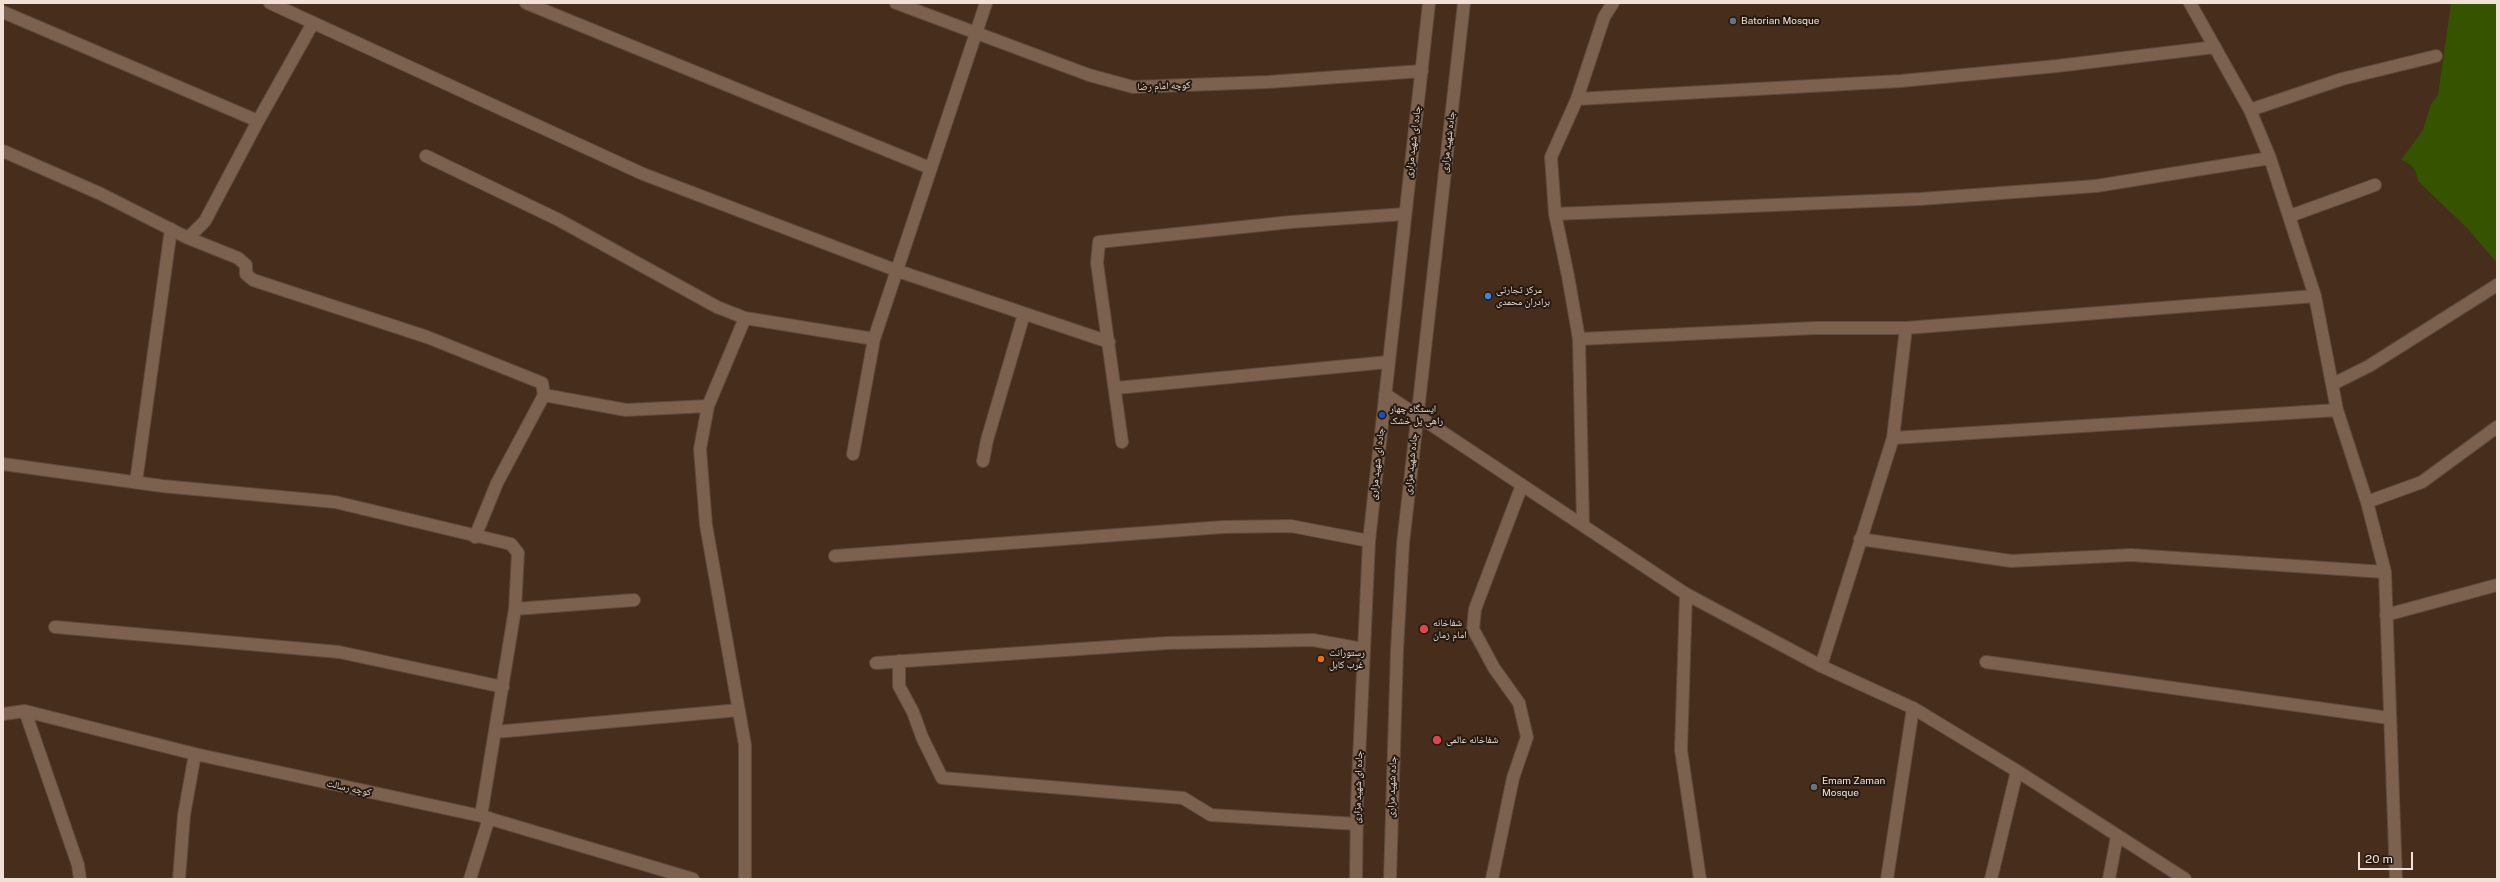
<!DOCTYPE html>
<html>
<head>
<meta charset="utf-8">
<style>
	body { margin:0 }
	#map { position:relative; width:2500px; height:882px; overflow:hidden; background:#462d1c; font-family:"Public Sans",sans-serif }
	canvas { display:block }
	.frame { position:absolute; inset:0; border:4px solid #f1e0d6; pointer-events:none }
	.scale { position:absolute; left:2358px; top:852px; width:55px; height:18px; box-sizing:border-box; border:2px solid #f1e0d6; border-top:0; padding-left:5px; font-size:12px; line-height:14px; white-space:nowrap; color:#f1e0d6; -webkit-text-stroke:3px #241911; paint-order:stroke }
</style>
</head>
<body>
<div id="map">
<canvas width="2500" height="882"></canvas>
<div class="frame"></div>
<div class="scale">20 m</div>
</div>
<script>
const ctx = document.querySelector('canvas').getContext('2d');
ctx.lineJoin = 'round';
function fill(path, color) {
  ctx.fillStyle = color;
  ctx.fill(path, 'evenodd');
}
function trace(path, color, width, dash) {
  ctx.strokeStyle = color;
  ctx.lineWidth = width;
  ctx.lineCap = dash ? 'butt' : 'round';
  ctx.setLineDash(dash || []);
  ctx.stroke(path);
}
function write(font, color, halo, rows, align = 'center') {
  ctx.font = font + ' "Public Sans","Noto Naskh Arabic",sans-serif';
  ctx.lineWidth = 4;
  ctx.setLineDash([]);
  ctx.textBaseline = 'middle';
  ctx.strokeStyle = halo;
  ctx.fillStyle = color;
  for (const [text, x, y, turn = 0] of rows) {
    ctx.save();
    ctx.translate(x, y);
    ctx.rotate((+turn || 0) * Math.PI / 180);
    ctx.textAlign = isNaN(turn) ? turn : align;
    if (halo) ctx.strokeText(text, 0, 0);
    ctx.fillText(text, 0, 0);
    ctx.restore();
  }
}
fill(new Path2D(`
	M 2451,3 L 2497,3 L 2497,263 L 2467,228 L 2418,181 C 2416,168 2412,164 2401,160 L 2423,130 L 2431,104 L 2438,95 Z`), '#365300');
const street = new Path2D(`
	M 270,3 L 643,174 L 898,271 L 1109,342
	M 526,3 L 930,168
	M 896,3 L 1089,75 L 1133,87 L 1268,82 L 1422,71
	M 2190,3 L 2250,110 L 2270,158 L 2315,296 L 2337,410 L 2367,502 L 2385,572 L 2396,879
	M 3,12 L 258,121
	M 1577,99 L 1901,81 L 2057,66 L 2215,47
	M 2250,110 L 2342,79 L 2436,56
	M 3,151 L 101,194 L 188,238 L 205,221 L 258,121 L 313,23
	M 426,156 L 559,220 L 717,307 L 745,318 L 874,339
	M 1555,214 L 1920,199 L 2096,186 L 2270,158
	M 2290,216 L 2375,185
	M 188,238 L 238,258 L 246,265 L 246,274 L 253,280 L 427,337 L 542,383 L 544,395 L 497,483 L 475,537
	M 1579,339 L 1815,328 L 1906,328 L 2315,296
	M 2333,384 L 2369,366 L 2497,285
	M 1116,388 L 1388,362
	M 544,395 L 626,410 L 708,406
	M 1893,438 L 2337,410
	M 1122,442 L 1097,263 L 1099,242 L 1291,222 L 1405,214
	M 853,454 L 874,339 L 986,3
	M 983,461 L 987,440 L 1024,314
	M 3,464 L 162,486 L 335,502 L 511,544 L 518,553 L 515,609 L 481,816
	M 136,482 L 171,229
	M 2367,502 L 2422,482 L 2497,427
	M 1583,525 L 1579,339 L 1568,276 L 1555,214 L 1551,157 L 1577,99 L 1604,17 L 1613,3
	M 1860,539 L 2011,561 L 2131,555 L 2385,572
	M 835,556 L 1223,527 L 1291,526 L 1369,541
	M 515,609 L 634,600
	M 2386,615 L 2497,585
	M 55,627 L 339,652 L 503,687
	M 899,661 L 899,686 L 913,712 L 922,737 L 942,778 L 1183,798 L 1211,815 L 1357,824
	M 1986,662 L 2389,718
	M 876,663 L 1167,643 L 1313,640 L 1363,649
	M 1821,666 L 1893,438 L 1906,328
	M 25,711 L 78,865 L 80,879
	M 3,714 L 25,711 L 195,754 L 481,816 L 693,879
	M 495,732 L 739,710
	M 179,879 L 184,815 L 195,754
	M 470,879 L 489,818
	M 745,879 L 745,745 L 706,525 L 700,449 L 708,406 L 745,318
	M 1492,879 L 1513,778 L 1527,737 L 1519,703 L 1494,668 L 1473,629 L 1475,609 L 1522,485
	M 1887,879 L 1913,708
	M 1991,879 L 2017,771
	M 2109,879 L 2117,836`);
const secondary = new Path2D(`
	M 1385,394 L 1686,594 L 1821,666 L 1913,708 L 2017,771 L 2185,879
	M 1686,594 L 1681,750 L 1700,879
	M 1356,879 L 1357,803 L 1369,541 L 1429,3
	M 1390,879 L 1397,650 L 1403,544 L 1464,3`);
trace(street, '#5e4a3b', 14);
trace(secondary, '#5e4a3b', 14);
trace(street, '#7d614f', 12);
trace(secondary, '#7d614f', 12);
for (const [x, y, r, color] of [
	[1733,21,4,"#6b7280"],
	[1488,296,4,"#3f7fe0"],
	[1382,415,4,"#1a4fb4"],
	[1424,629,5,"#e0444e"],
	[1321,659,4,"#e8710a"],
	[1437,740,5,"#e0444e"],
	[1814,787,4,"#6b7280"]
]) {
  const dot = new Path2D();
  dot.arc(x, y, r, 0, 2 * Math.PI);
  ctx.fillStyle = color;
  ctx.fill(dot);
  trace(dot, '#241911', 1.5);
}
write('10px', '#f1e0d6', '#241911', [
	["Batorian Mosque",1741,21],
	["مرکز تجارتی",1496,290],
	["برادران محمدی",1496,302],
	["ایستگاه چهار",1390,409],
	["راهی پل خشک",1390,421],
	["شفاخانه",1433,623],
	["امام زمان",1433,635],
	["رستورانت",1329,653],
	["غرب کابل",1329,665],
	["شفاخانه عالمی",1446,740],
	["Emam Zaman",1822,781],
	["Mosque",1822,793]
], 'left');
write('10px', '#f1e0d6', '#241911', [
	["کوچه امام رضا",1164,86,-2],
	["جاده ای شهید مزاری",1413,142,-83],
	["جاده شهید مزاری",1448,142,-83],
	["جاده ای شهید مزاری",1377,464,-84],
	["جاده شهید مزاری",1411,464,-84],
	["جاده ای شهید مزاری",1358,787,-88],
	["جاده شهید مزاری",1392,787,-88],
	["کوچه رسالت",349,788,12]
]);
</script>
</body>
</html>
